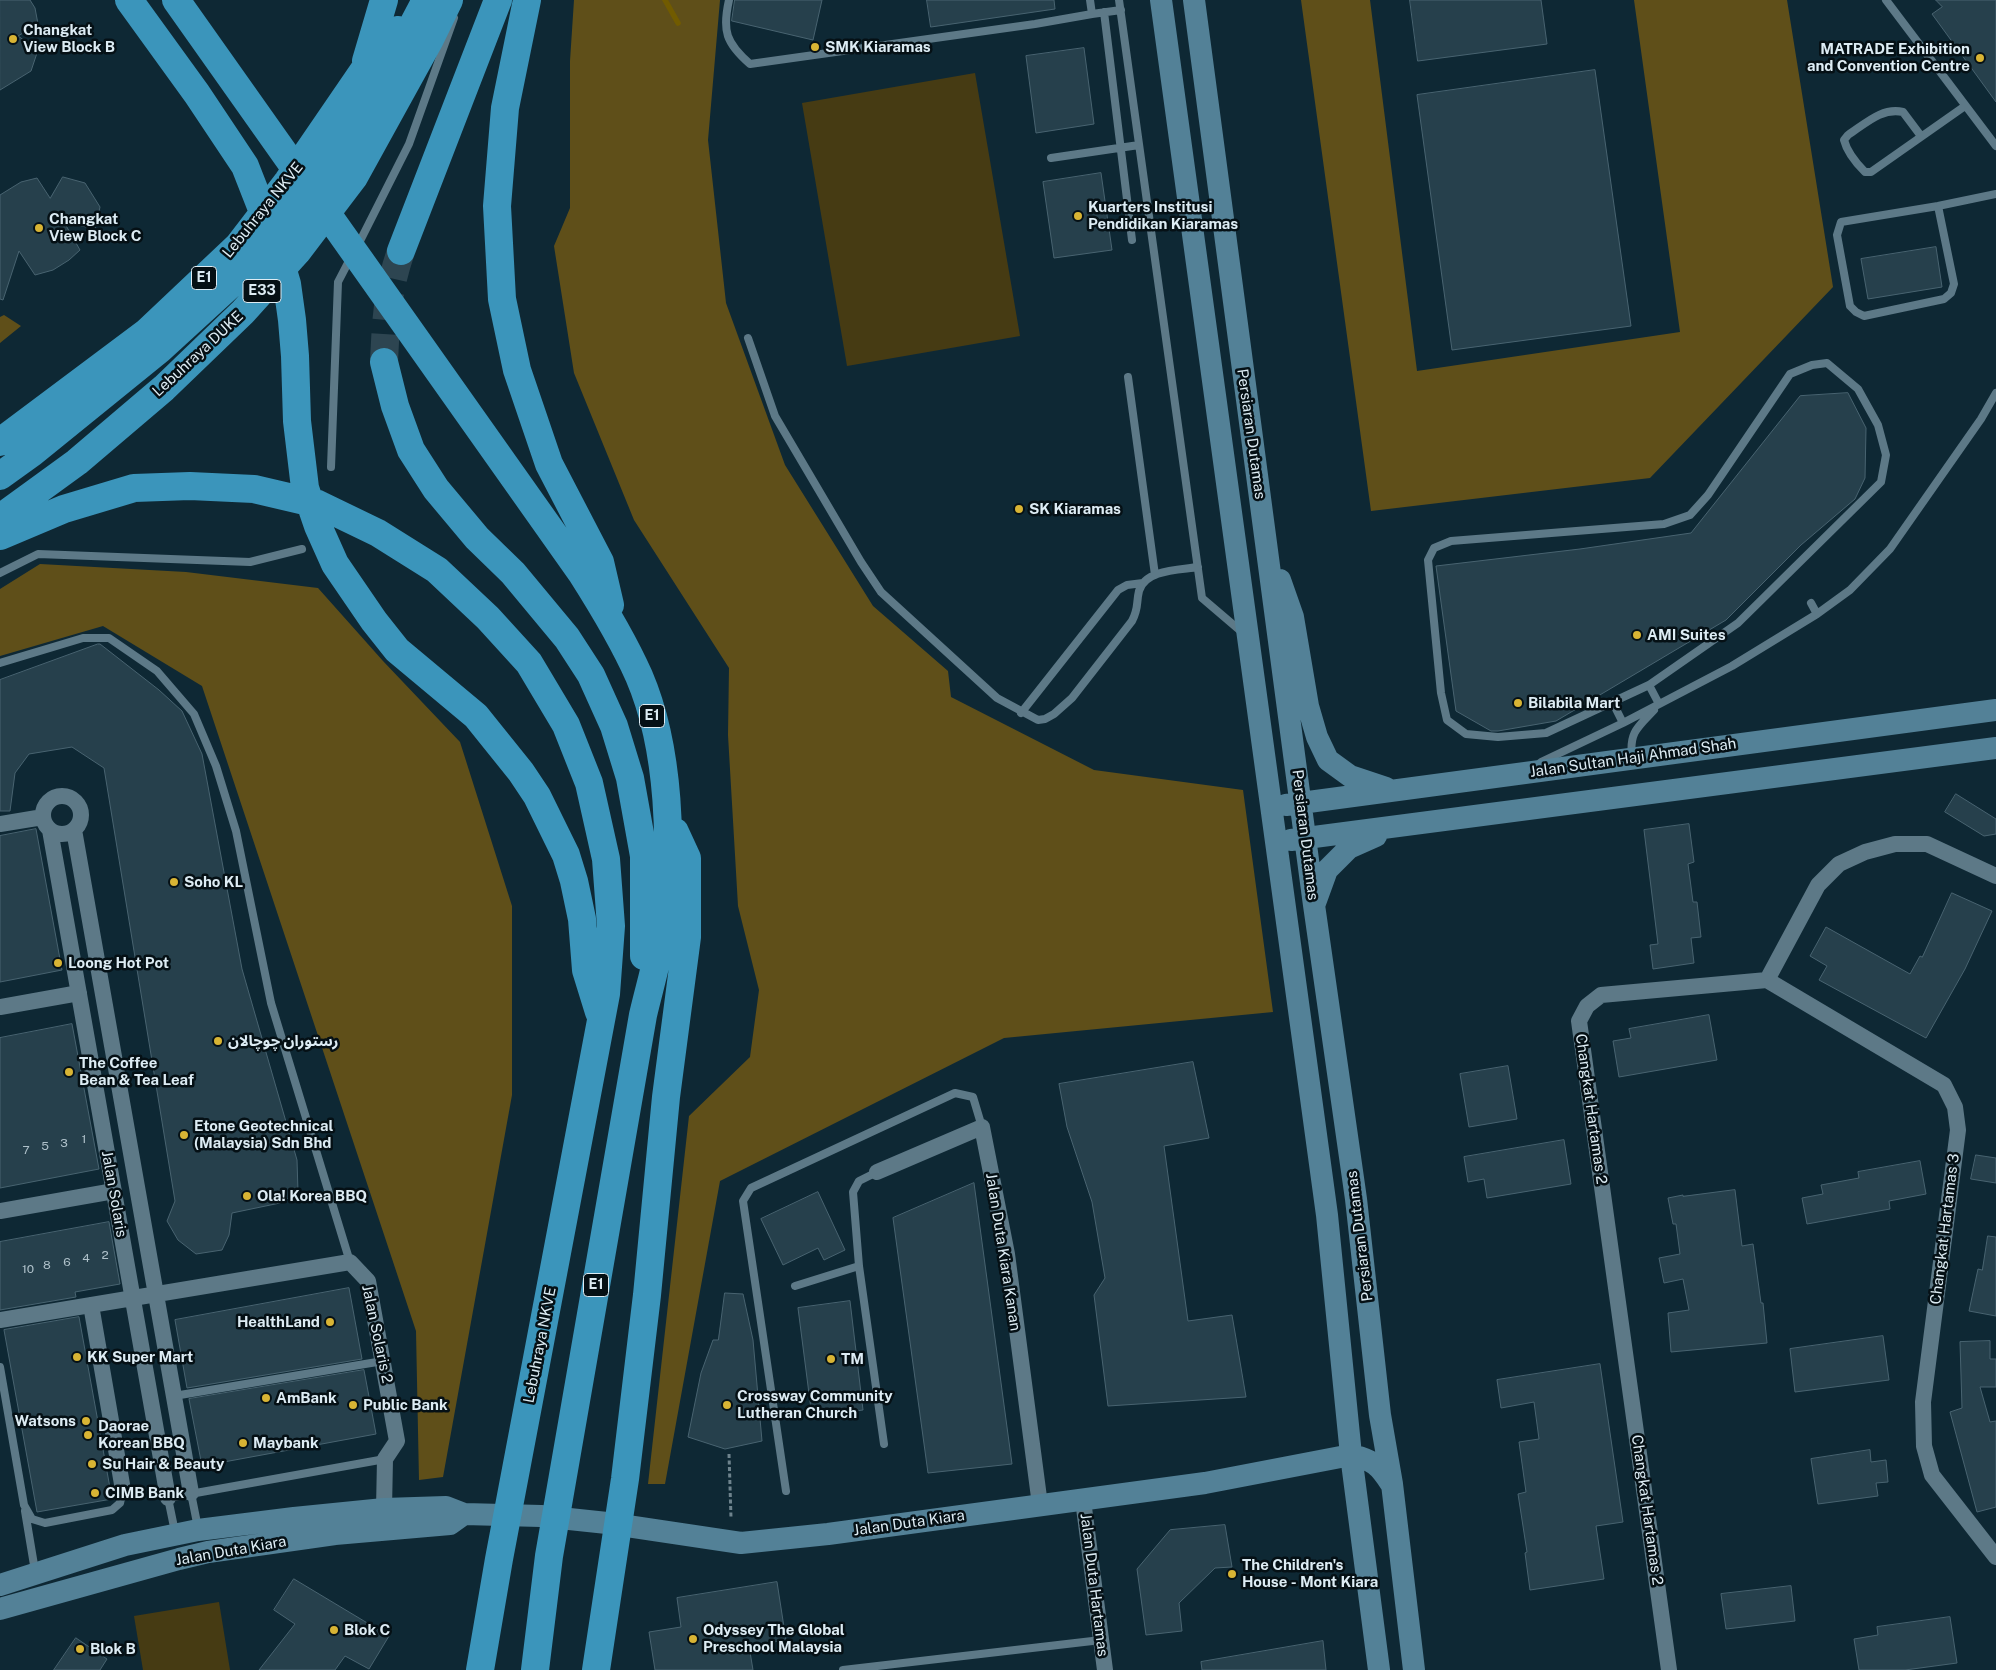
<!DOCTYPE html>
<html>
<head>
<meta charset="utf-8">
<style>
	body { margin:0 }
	canvas { display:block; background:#0e2834 }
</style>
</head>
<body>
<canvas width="1996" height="1670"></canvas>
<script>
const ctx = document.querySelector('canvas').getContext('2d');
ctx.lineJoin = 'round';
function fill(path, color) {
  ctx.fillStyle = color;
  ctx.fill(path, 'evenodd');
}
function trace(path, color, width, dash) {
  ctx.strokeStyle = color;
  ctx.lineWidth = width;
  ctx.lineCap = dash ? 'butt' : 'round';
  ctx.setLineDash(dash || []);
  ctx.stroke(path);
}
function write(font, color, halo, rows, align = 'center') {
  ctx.font = font + ' "Public Sans","Noto Sans Arabic",sans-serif';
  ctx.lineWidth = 5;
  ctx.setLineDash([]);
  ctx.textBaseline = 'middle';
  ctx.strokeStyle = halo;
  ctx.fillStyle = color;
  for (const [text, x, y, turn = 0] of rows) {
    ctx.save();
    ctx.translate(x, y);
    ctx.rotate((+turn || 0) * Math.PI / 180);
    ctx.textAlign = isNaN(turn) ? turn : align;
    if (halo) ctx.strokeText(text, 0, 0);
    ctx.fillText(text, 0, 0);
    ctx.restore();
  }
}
fill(new Path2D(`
	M 975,73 L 1020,336 L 847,366 L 802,103 Z
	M 219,1602 L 230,1670 L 143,1670 L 134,1616 Z`), '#463b13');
fill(new Path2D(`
	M 574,0 L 720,0 L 708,140 L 726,303 L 785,465 L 873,606 L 948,671 L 951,697 L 1094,770 L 1243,790 L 1273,1012 L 1004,1038 L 720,1181 L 665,1484 L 648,1484 L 689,1116 L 750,1057 L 759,990 L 738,906 L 728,735 L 729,668 L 634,520 L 574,373 L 554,246 L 570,208 L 570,61 Z
	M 1301,0 L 1370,0 L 1417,371 L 1680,332 L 1634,0 L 1787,0 L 1833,287 L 1650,478 L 1371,511 Z
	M 4,315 L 21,326 L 0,343 L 0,317 Z
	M 40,564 L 186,572 L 318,588 L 383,661 L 460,742 L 512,906 L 512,1095 L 443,1477 L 419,1480 L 416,1331 L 202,686 L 103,626 L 0,656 L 0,589 Z`), '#5f4f19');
trace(new Path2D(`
	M 665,0 L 678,23`), '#715b00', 5.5);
const building = new Path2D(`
	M 0,0 L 30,0 L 35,8 L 38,24 L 18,36 L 38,50 L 31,71 L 0,90 Z
	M 735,0 L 822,0 L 813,40 L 732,21 Z
	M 927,0 L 1054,0 L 1055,9 L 931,27 Z
	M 1410,0 L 1541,0 L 1547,44 L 1418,61 Z
	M 1936,0 L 1996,0 L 1996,102 L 1932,14 L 1942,7 Z
	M 1084,48 L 1094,124 L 1036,133 L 1026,56 Z
	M 1595,70 L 1631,326 L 1452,350 L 1417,95 Z
	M 1101,173 L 1112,250 L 1054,258 L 1043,182 Z
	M 63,177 L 85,183 L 100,207 L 95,229 L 64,222 L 80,250 L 69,260 L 53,270 L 35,275 L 19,251 L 3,300 L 0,299 L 0,195 L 21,182 L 37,178 L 50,198 Z
	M 1936,247 L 1942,287 L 1868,299 L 1861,259 Z
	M 1848,393 L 1866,428 L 1865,478 L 1855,499 L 1801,545 L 1726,620 L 1556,721 L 1498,731 L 1491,731 L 1456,711 L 1436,566 L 1580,549 L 1691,533 L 1800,396 Z
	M 98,644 L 100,644 L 159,690 L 182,711 L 202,754 L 242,969 L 297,1160 L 298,1192 L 280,1203 L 232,1213 L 229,1235 L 222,1250 L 196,1254 L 178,1240 L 167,1221 L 175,1201 L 104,768 L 72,747 L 29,754 L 15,773 L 10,811 L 0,811 L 0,680 Z
	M 1956,794 L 1996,819 L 1996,834 L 1984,836 L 1945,812 Z
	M 1689,824 L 1694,862 L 1688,864 L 1693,902 L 1697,902 L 1701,937 L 1691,938 L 1694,963 L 1653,969 L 1650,945 L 1658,944 L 1644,830 Z
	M 36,829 L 62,970 L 0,982 L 0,836 Z
	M 1952,893 L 1992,911 L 1965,969 L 1926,1038 L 1819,980 L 1827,966 L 1810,956 L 1826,927 L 1910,974 L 1920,956 L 1922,957 Z
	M 1709,1015 L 1717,1060 L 1619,1077 L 1613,1041 L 1631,1038 L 1629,1029 Z
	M 72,1024 L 99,1169 L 0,1188 L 0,1038 Z
	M 1193,1062 L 1209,1138 L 1164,1146 L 1188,1321 L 1232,1315 L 1246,1397 L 1108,1406 L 1094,1295 L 1105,1278 L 1092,1202 L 1067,1127 L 1059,1084 Z
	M 1508,1066 L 1517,1119 L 1469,1127 L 1460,1074 Z
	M 1564,1140 L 1571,1184 L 1487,1198 L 1484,1179 L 1468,1182 L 1464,1157 Z
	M 1976,1155 L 1996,1158 L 1996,1183 L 1971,1179 Z
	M 1920,1161 L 1926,1194 L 1889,1201 L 1890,1209 L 1807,1224 L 1802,1198 L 1823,1194 L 1821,1185 L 1859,1178 L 1858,1172 Z
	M 974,1183 L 1012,1464 L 928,1473 L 893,1218 Z
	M 1735,1190 L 1742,1246 L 1753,1244 L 1761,1303 L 1763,1303 L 1767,1343 L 1671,1352 L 1668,1313 L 1689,1310 L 1683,1279 L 1664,1283 L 1659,1258 L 1680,1254 L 1676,1224 L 1673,1224 L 1668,1198 L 1683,1195 L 1683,1196 Z
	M 818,1192 L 845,1250 L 824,1260 L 818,1248 L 783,1265 L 761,1219 Z
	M 109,1222 L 120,1284 L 75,1292 L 76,1297 L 0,1310 L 0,1242 Z
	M 1988,1236 L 1996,1237 L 1996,1316 L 1969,1311 L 1978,1269 L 1982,1270 Z
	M 349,1288 L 362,1359 L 187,1388 L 175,1320 Z
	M 725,1293 L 743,1294 L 753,1340 L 762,1441 L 725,1449 L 688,1437 L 701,1373 L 713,1340 L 718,1340 Z
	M 850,1301 L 863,1410 L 812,1417 L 798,1308 Z
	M 79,1317 L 112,1499 L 37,1512 L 4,1330 Z
	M 1883,1336 L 1889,1380 L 1795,1392 L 1790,1349 Z
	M 1990,1341 L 1990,1359 L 1996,1359 L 1996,1387 L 1980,1387 L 1990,1422 L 1996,1421 L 1996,1507 L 1977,1512 L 1950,1412 L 1962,1408 L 1960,1342 Z
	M 1600,1364 L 1623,1522 L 1596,1526 L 1604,1579 L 1530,1590 L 1525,1553 L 1527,1552 L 1518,1494 L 1526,1492 L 1519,1442 L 1539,1439 L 1534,1402 L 1501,1408 L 1497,1380 Z
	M 364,1370 L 376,1434 L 202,1466 L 189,1399 Z
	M 1870,1450 L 1871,1462 L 1886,1460 L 1888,1482 L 1876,1483 L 1878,1496 L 1818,1504 L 1811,1459 Z
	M 1225,1525 L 1232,1567 L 1215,1568 L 1179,1603 L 1182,1631 L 1146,1635 L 1137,1569 L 1170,1530 Z
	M 294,1579 L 389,1636 L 369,1669 L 345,1656 L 335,1670 L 259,1670 L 295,1624 L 274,1610 Z
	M 777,1582 L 786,1640 L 749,1646 L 753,1670 L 655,1670 L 649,1632 L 681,1627 L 677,1598 Z
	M 1791,1586 L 1795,1621 L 1726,1629 L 1721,1594 Z
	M 1950,1617 L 1957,1663 L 1905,1670 L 1859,1670 L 1854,1639 L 1878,1635 L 1877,1627 Z
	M 76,1638 L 107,1659 L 100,1670 L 54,1670 Z
	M 1323,1641 L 1326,1670 L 1202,1670 L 1201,1662 Z`);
fill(building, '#26404c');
trace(building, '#486370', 1);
trace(new Path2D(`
	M 384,362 C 386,320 387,292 401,251`), '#2d4551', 28, [28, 14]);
trace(new Path2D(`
	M 729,1454 L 731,1518`), '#6e838d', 3, [4, 2.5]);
trace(new Path2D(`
	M 729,0 C 722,31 726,43 750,64 L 1035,24 L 1092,14
	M 1090,0 L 1092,14 L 1121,10
	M 1119,0 L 1202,598 L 1243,633
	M 1886,0 L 1996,146
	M 1104,12 L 1132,240
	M 1921,136 L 1903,112 C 1882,107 1865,124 1848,135 L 1844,140 C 1847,152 1856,163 1865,172 L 1871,172 L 1965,106
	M 1051,158 L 1139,145
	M 1938,206 L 1954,284 L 1951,293 L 1944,299 L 1864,316 L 1856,312 L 1850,306 L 1837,235 L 1841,222 L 1938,206 L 1996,194
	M 357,247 L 409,144 L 454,18
	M 748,338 L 775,416 L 861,562 L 881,592 L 997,698 L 1038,720 L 1045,719 L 1054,714 L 1072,698 L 1132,621 C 1139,608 1136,603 1139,591 C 1145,569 1180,570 1198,567
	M 1827,363 L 1858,389 L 1878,425 L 1886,455 L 1881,482 L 1738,623 L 1649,685 L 1546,733 L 1498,737 L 1466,734 L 1447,720 L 1441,693 L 1428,560 L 1434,548 L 1451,541 L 1664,524 L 1690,515 L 1708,495 L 1790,374 L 1812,365 Z
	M 1128,377 L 1155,575
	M 331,467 L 338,282 L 351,257
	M 0,573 L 38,554 L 250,562 L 302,549
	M 1811,603 L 1817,614
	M 0,663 L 83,638 L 109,638 L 157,671 L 194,714 L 216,766 L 236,831 L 271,1003 L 350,1262
	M 1649,685 L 1659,704
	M 1613,703 L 1623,723
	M 1021,713 L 1118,590 L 1127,585 L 1143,583
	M 1632,757 C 1629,732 1638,727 1654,710
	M 1541,762 L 1623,723 L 1732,666 L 1817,614 L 1850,590 L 1890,549 L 1981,419 L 1996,393
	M 877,1172 L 859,1181 L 853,1192 L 859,1266 L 884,1444
	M 795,1286 L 859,1266
	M 0,1367 L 24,1505 L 32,1519 L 45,1523 L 112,1510 L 120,1503 L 123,1490
	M 174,1396 L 383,1361
	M 786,1491 L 743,1201 L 751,1188 L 955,1093 L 973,1097 L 982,1127
	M 191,1493 L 198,1528
	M 25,1511 L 35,1571
	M 175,1532 L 168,1498 L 385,1459
	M 843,1670 L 1101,1640`), '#5d7987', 8);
trace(new Path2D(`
	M43 815a19 19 0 1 1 38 0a19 19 0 1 1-38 0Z
	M 0,824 L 43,817
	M 50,830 L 168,1498
	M 74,830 L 191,1493
	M 1767,980 L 1944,1085 L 1955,1107 L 1958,1130 L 1923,1402 L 1924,1446 L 1932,1475 L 1996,1557
	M 0,1007 L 79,993
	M 877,1172 L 982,1127 L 1007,1254 L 1040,1505
	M 0,1211 L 114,1191
	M 91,1305 L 123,1490
	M 0,1320 L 350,1262 L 368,1281 L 397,1441 L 385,1459 L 384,1509
	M 1083,1500 L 1105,1670
	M 1669,1670 L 1579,1021 L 1587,1006 L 1601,995 L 1767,980 L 1818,885 L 1839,864 L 1865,852 L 1895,844 L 1927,844 L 1996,876`), '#5d7987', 16);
trace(new Path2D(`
	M 1161,0 L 1327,1215 L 1351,1455 L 1379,1670
	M 1194,0 L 1314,905 L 1356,1199 L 1380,1415 L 1392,1484 L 1414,1670
	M 1280,580 L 1293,617 L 1308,706 L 1317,737 L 1328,760 L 1350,776 L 1386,788
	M 1286,805 L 1996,710
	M 1291,840 L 1996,748
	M 1315,903 L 1327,870 L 1349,848 L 1376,836
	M 0,1585 L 125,1545 L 198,1530 L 294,1518 L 384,1509 L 446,1507 L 464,1514 L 541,1516 L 607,1523 L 741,1543 L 828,1534 L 1205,1483 L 1351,1455 C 1373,1460 1379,1465 1391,1484
	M 0,1609 L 179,1559 L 208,1552 L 335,1534 L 450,1524 L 464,1514`), '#538197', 22);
trace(new Path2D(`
	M 129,0 L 197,94 L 245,166 L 274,240 L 287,284 L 292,320 L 295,356 L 297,421 L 305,488 L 318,526 L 335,564 L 374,621 L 397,650 L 476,716 L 521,772 L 537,796 L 566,855 L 574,881 L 582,919 L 586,970 L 599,1012
	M 176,0 L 582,574 C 603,607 623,640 639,676 C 670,748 673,849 663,926 C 659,956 650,985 643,1015 L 549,1556 L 535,1670
	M 527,0 L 505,108 L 497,206 L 502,299 L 517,370 L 549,464 L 600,562 L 610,605
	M 366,61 L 384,0
	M 401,251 L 498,0
	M 384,362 L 395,406 L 411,450 L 436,489 L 477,538 L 513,573 L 567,638 L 591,675 L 614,726 L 630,778 L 644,856 L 644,956
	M 0,442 L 147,332 L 238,246 L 288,181 L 364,70 L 398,30
	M 0,476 L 32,453 L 159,350 L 242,274 L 301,206 L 366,114 L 426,0
	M 0,518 L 77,462 L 164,388 L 243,312 L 297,252 L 354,177 L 429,41 L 449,0
	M 0,536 L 64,509 L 134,488 L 190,486 L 254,489 L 318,504 L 378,533 L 437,570 L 488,618 L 529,663 L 566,725 L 589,783 L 606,859 L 611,926 L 606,994 L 499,1559 L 480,1670
	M 596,1670 L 625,1479 L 647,1295 L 666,1097 L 687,937 L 687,858 L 675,832`), '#3b95bb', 28);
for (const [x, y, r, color] of [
	[13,39,5,"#d8b434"],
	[815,47,5,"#d8b434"],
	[1980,58,5,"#d8b434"],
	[1078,216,5,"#d8b434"],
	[39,228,5,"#d8b434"],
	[1019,509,5,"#d8b434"],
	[1637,635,5,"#d8b434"],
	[1518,703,5,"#d8b434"],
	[174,882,5,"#d8b434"],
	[58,963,5,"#d8b434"],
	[218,1041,5,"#d8b434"],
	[69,1072,5,"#d8b434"],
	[184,1135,5,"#d8b434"],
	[247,1196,5,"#d8b434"],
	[330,1322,5,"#d8b434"],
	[77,1357,5,"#d8b434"],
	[831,1359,5,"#d8b434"],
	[266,1398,5,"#d8b434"],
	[353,1405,5,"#d8b434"],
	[727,1405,5,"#d8b434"],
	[86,1421,5,"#d8b434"],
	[88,1435,5,"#d8b434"],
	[243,1443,5,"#d8b434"],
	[92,1464,5,"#d8b434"],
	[95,1493,5,"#d8b434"],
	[1232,1574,5,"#d8b434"],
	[334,1630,5,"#d8b434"],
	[693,1639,5,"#d8b434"],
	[80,1649,5,"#d8b434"]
]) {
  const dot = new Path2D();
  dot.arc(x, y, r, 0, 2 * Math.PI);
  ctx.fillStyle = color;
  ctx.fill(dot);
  trace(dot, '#051015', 2);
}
write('12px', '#afc1ca', null, [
	["1",84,1139],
	["3",64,1143],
	["5",45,1146],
	["7",26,1150],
	["2",105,1255],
	["4",86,1258],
	["6",67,1262],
	["8",47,1265],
	["10",28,1269]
]);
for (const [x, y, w] of [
	[204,278,25],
	[262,291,38],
	[652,716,25],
	[596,1285,25]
]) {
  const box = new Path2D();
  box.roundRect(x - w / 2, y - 11.5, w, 23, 4);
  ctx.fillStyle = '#051015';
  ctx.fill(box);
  trace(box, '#ddecf4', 1);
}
write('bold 14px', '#ddecf4', null, [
	["E1",204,278],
	["E33",262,291],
	["E1",652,716],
	["E1",596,1285]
]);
write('bold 15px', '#ddecf4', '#051015', [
	["Changkat",23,30],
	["View Block B",23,47],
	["SMK Kiaramas",825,47],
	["MATRADE Exhibition",1970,49,"right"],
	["and Convention Centre",1970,66,"right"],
	["Kuarters Institusi",1088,207],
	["Pendidikan Kiaramas",1088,224],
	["Changkat",49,219],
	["View Block C",49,236],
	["SK Kiaramas",1029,509],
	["AMI Suites",1647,635],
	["Bilabila Mart",1528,703],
	["Soho KL",184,882],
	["Loong Hot Pot",68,963],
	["رستوران چوچالان",228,1041],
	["The Coffee",79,1063],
	["Bean & Tea Leaf",79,1080],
	["Etone Geotechnical",194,1126],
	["(Malaysia) Sdn Bhd",194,1143],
	["Ola! Korea BBQ",257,1196],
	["HealthLand",320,1322,"right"],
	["KK Super Mart",87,1357],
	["TM",841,1359],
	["Crossway Community",737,1396],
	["Lutheran Church",737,1413],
	["AmBank",276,1398],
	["Public Bank",363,1405],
	["Watsons",76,1421,"right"],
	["Daorae",98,1426],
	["Korean BBQ",98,1443],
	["Maybank",253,1443],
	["Su Hair & Beauty",102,1464],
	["CIMB Bank",105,1493],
	["The Children's",1242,1565],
	["House - Mont Kiara",1242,1582],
	["Blok C",344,1630],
	["Odyssey The Global",703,1630],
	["Preschool Malaysia",703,1647],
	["Blok B",90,1649]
], 'left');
write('15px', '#ddecf4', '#051015', [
	["Lebuhraya NKVE",263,210,-51],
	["Lebuhraya DUKE",198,354,-43],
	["Persiaran Dutamas",1251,434,82],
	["Jalan Sultan Haji Ahmad Shah",1633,758,-8],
	["Persiaran Dutamas",1305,835,83],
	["Changkat Hartamas 2",1591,1109,82],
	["Jalan Solaris",114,1194,80],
	["Changkat Hartamas 3",1945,1229,-83],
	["Persiaran Dutamas",1360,1236,-97],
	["Jalan Duta Kiara Kanan",1003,1252,81],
	["Jalan Solaris 2",377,1334,78],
	["Lebuhraya NKVE",540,1345,-79],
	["Changkat Hartamas 2",1647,1510,82],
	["Jalan Duta Kiara",909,1523,-8],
	["Jalan Duta Kiara",231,1551,-10],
	["Jalan Duta Hartamas",1094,1585,83]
]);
</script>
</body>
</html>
